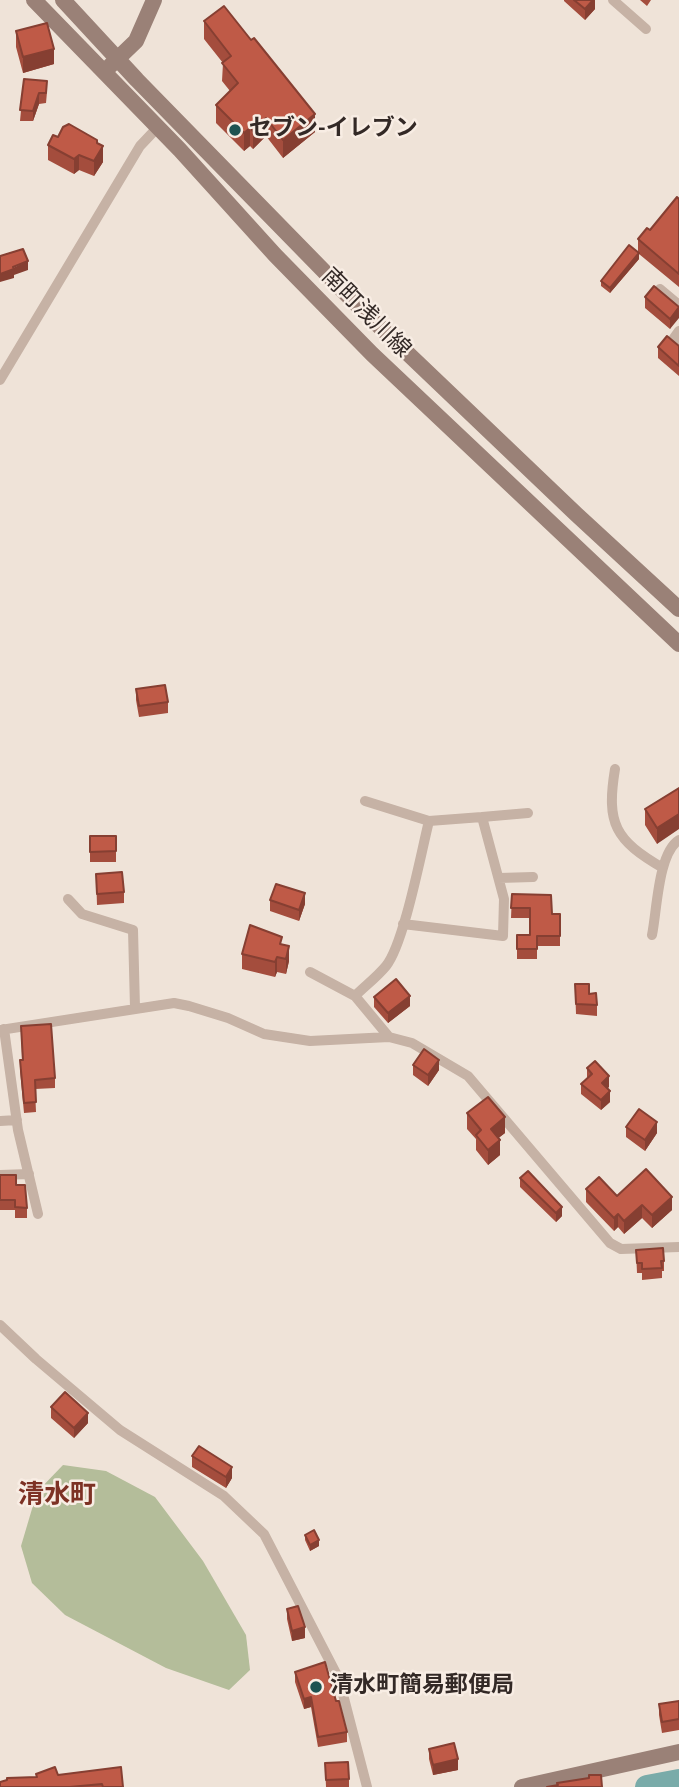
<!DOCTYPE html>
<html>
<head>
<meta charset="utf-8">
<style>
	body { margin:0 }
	canvas { display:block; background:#efe3d8 }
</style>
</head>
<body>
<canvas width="679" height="1787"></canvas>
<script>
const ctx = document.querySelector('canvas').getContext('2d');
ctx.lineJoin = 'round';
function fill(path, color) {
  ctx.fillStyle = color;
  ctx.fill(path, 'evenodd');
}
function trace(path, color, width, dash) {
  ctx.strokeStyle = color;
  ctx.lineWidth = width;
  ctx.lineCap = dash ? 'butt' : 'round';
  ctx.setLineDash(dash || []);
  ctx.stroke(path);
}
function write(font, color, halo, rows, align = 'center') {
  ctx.font = font + ' "Source Sans 3","Noto Sans JP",sans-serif';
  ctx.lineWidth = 5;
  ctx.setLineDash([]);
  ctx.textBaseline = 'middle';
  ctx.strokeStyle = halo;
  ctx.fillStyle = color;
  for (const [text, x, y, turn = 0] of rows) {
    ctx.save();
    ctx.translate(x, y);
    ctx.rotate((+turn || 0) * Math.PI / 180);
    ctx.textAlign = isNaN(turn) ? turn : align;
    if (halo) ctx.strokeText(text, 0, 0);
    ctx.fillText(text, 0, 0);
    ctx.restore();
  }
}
fill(new Path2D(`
	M 63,1465 L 106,1471 L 155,1497 L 203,1561 L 246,1635 L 250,1670 L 229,1690 L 166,1668 L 65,1615 L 32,1583 L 21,1546 L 37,1492 Z`), '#b4bd9a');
trace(new Path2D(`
	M 647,1787 L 679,1781`), '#79aba9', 24);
trace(new Path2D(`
	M 613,0 L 646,29
	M 660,289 L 679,305
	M 679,331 L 674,338 L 679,342
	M 0,380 L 140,146 L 157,128
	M 615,769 C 606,824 615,840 663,868
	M 365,801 L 429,821
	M 482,817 L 528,813
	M 499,878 L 533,877
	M 68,899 L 82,914 L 133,930 L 135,1008
	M 652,935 C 657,911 658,853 679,840
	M 310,972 L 355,996
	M 4,1029 L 18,1130 L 38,1214
	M 0,1030 L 174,1003 L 189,1006 L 228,1018 L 264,1034 L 310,1041 L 389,1037 L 412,1043 L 468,1076 L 610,1243 L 621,1249 L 679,1247
	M 389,1037 L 355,996 C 365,986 377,977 386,966 C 404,944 421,853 429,821 L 482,817 L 504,899 L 503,936 L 403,924
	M 0,1121 L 17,1120
	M 0,1175 L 29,1174
	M 0,1325 L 36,1359 L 120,1430 L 224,1496 L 264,1534 L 339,1679 L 367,1787`), '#c6b2a5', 10);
trace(new Path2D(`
	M 34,0 L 180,150 L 275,255 L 372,354 L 679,644
	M 63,0 L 137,80 L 357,305 L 576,514 L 679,609
	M 110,66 L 136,41 L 154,0
	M 522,1787 L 679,1752`), '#9a8177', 16);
fill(new Path2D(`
	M 564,0 L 595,0 L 595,9 L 585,20 L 564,1 Z
	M 640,0 L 651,0 L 647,6 Z
	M 204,21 L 315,132 L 283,158 L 266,136 L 253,149 L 250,146 L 244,151 L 216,123 L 216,105 L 230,91 L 222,81 L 223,63 L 204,39 Z
	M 16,31 L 54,64 L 23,73 L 16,47 Z
	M 24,79 L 47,92 L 46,103 L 39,104 L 33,121 L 20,121 Z
	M 58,137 L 97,144 L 103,162 L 94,176 L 79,170 L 74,174 L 48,160 L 48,145 Z
	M 679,199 L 679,287 L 639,254 L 639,259 L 610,293 L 601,286 L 601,281 L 638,252 L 638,239 L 650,230 Z
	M 645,297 L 679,307 L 670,329 L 645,308 Z
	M 679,346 L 679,376 L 658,358 L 658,347 Z
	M 136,689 L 168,702 L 168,713 L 139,717 L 136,700 Z
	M 679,788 L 657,844 L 645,825 L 645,809 Z
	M 90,836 L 116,851 L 116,862 L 90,862 Z
	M 96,874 L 124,892 L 124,903 L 97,905 Z
	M 512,894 L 552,914 L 560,914 L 560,946 L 537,946 L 537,959 L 517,959 L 517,935 L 530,935 L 530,918 L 511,918 Z
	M 270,900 L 305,904 L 299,921 L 270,911 Z
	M 282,944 L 289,961 L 286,974 L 277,972 L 275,977 L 242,969 L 242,954 Z
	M 575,984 L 589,994 L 597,1005 L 597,1016 L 576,1014 Z
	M 374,997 L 410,1006 L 388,1023 L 374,1007 Z
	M 21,1026 L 55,1078 L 55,1088 L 35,1089 L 36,1112 L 24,1113 L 20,1070 L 20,1060 L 22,1060 Z
	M 413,1065 L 439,1070 L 428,1086 L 413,1075 Z
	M 587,1068 L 609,1087 L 607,1088 L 610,1102 L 601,1110 L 581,1094 L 581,1084 L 587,1078 Z
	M 467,1113 L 505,1133 L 498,1138 L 500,1155 L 488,1165 L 476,1150 L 476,1139 L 467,1129 Z
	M 626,1127 L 657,1133 L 645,1151 L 626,1137 Z
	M 0,1175 L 16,1185 L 27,1208 L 27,1218 L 15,1218 L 15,1210 L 0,1210 Z
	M 520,1178 L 562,1216 L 556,1222 L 520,1187 Z
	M 586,1189 L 617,1196 L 672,1210 L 652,1228 L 642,1218 L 624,1234 L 618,1227 L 614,1231 L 586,1202 Z
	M 636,1250 L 664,1261 L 664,1271 L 662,1271 L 662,1278 L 642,1280 L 642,1273 L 637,1273 Z
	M 51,1407 L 88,1423 L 74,1438 L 51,1418 Z
	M 192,1456 L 232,1478 L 226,1488 L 192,1467 Z
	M 305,1535 L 319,1546 L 310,1551 L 305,1540 Z
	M 287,1609 L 305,1638 L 292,1641 L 287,1619 Z
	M 295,1672 L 336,1701 L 347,1732 L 347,1742 L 318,1747 L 311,1707 L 304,1709 L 295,1682 Z
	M 679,1701 L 679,1730 L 662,1733 L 659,1715 L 659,1704 Z
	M 429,1749 L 458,1770 L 433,1775 L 429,1759 Z
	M 325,1763 L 349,1779 L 349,1787 L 326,1787 Z
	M 36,1774 L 58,1775 L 123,1787 L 0,1787 L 36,1777 Z`), '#a44d3d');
fill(new Path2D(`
	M 593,0 L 595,0 L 595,9 L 585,20 L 585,9 Z
	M 54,49 L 54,64 L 23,73 L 23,57 Z
	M 39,93 L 39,104 L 33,121 L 33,111 Z
	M 315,114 L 315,132 L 283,158 L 283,140 Z
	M 266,118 L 266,136 L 253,149 L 253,131 Z
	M 250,128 L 250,146 L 244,151 L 244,133 Z
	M 97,140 L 97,156 L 103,146 L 103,162 L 94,176 L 94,161 Z
	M 79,155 L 79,170 L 74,174 L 74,159 Z
	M 639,253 L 639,259 L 610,293 L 610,288 Z
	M 28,261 L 28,270 L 14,275 L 14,278 L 0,282 L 0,274 Z
	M 679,308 L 679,318 L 670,329 L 670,319 Z
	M 679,814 L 679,829 L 657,844 L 657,828 Z
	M 305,893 L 305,904 L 299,921 L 299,910 Z
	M 289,946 L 289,961 L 286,974 L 286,959 Z
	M 277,957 L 277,972 L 275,977 L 275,962 Z
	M 410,996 L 410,1006 L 388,1023 L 388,1013 Z
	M 439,1060 L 439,1070 L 428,1086 L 428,1075 Z
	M 609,1076 L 609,1087 L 602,1093 L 602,1083 Z
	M 610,1091 L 610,1102 L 601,1110 L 601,1100 Z
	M 505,1117 L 505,1133 L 491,1144 L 491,1129 Z
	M 657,1122 L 657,1133 L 645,1151 L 645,1140 Z
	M 500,1140 L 500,1155 L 488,1165 L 488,1150 Z
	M 672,1197 L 672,1210 L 652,1228 L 652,1215 Z
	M 642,1205 L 642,1218 L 624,1234 L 624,1221 Z
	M 562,1207 L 562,1216 L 556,1222 L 556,1213 Z
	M 618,1214 L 618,1227 L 614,1231 L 614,1218 Z
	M 88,1413 L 88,1423 L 74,1438 L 74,1428 Z
	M 232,1467 L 232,1478 L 226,1488 L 226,1477 Z
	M 319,1540 L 319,1546 L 310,1551 L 310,1545 Z
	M 305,1627 L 305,1638 L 292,1641 L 292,1631 Z
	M 311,1697 L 311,1707 L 304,1709 L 304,1699 Z
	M 458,1759 L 458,1770 L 433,1775 L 433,1765 Z`), '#863f32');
const building = new Path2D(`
	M 574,0 L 593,0 L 585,9 Z
	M 224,6 L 251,40 L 254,38 L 315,114 L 283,140 L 266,118 L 253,131 L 250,128 L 244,133 L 216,105 L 238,83 L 222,63 L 231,56 L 204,21 Z
	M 47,23 L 54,49 L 23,57 L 16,31 Z
	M 24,79 L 47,81 L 46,93 L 39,93 L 33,111 L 20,110 Z
	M 69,124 L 97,140 L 97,143 L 103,146 L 94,161 L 79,155 L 74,159 L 48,145 L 53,135 L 58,137 L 63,127 Z
	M 677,197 L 679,199 L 679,274 L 638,239 L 647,228 L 650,230 Z
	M 629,245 L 639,253 L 610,288 L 601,281 Z
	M 23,249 L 28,261 L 13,267 L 14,269 L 0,274 L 0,256 Z
	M 654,286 L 679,307 L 670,319 L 645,297 Z
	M 667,336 L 679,346 L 679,366 L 658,347 Z
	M 165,685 L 168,702 L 139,706 L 136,689 Z
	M 679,788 L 679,814 L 657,828 L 645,809 Z
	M 90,836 L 116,836 L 116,851 L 90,852 Z
	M 122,872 L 124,892 L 97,894 L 96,874 Z
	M 276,884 L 305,893 L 299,910 L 270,900 Z
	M 512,894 L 551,895 L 552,914 L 560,914 L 560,936 L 537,936 L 537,949 L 517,949 L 517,935 L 530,935 L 530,908 L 511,908 Z
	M 250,925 L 282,937 L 280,944 L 289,946 L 286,959 L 277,957 L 275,962 L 242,954 Z
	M 396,979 L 410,996 L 388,1013 L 374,997 Z
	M 575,984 L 589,984 L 589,994 L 596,993 L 597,1005 L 576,1004 Z
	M 51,1024 L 55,1078 L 35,1080 L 36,1102 L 24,1103 L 20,1060 L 23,1060 L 21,1026 Z
	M 424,1049 L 439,1060 L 428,1075 L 413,1065 Z
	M 595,1061 L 609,1076 L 602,1083 L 610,1091 L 601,1100 L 581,1084 L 592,1074 L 587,1068 Z
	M 488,1097 L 505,1117 L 491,1129 L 500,1140 L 488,1150 L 476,1135 L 481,1130 L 467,1113 Z
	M 639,1109 L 657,1122 L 645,1140 L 626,1127 Z
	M 646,1169 L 672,1197 L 652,1215 L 642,1205 L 624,1221 L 618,1214 L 614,1218 L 586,1189 L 599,1177 L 617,1196 Z
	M 528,1171 L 562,1207 L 556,1213 L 520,1178 Z
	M 0,1175 L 16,1175 L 16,1185 L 25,1185 L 27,1208 L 15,1207 L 15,1200 L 0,1200 Z
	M 663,1248 L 664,1261 L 661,1261 L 662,1268 L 642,1269 L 642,1263 L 637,1263 L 636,1250 Z
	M 65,1392 L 88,1413 L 74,1428 L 51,1407 Z
	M 199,1446 L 232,1467 L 226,1477 L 192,1456 Z
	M 314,1530 L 319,1540 L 310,1545 L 305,1535 Z
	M 298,1606 L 305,1627 L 292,1631 L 287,1609 Z
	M 325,1662 L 336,1701 L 339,1701 L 347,1732 L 318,1737 L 311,1697 L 304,1699 L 295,1672 Z
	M 679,1701 L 679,1719 L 662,1722 L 659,1704 Z
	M 454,1743 L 458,1759 L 433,1765 L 429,1749 Z
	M 348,1762 L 349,1779 L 326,1780 L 325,1763 Z
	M 55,1767 L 58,1775 L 121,1767 L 123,1787 L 103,1787 L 102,1784 L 70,1787 L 0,1787 L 0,1782 L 7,1780 L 7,1778 L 37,1777 L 36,1774 Z
	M 589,1775 L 601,1775 L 602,1787 L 547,1787 L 558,1785 L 557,1783 L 589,1778 Z`);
fill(building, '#bf5a47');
trace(building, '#863f32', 2);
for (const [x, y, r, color] of [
	[235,130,7,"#1e5251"],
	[316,1687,7,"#1e5251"]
]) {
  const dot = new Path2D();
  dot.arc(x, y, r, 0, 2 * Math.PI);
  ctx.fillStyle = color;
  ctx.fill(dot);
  trace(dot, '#f8ede4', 2.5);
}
write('bold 23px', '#332926', '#f8ede4', [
	["セブン-イレブン",249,130],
	["清水町簡易郵便局",330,1687]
], 'left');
write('23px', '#332926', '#f8ede4', [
	["南町浅川線",365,314,45]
]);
write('bold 26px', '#7d3124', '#f8ede4', [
	["清水町",57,1497]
]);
</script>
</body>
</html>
